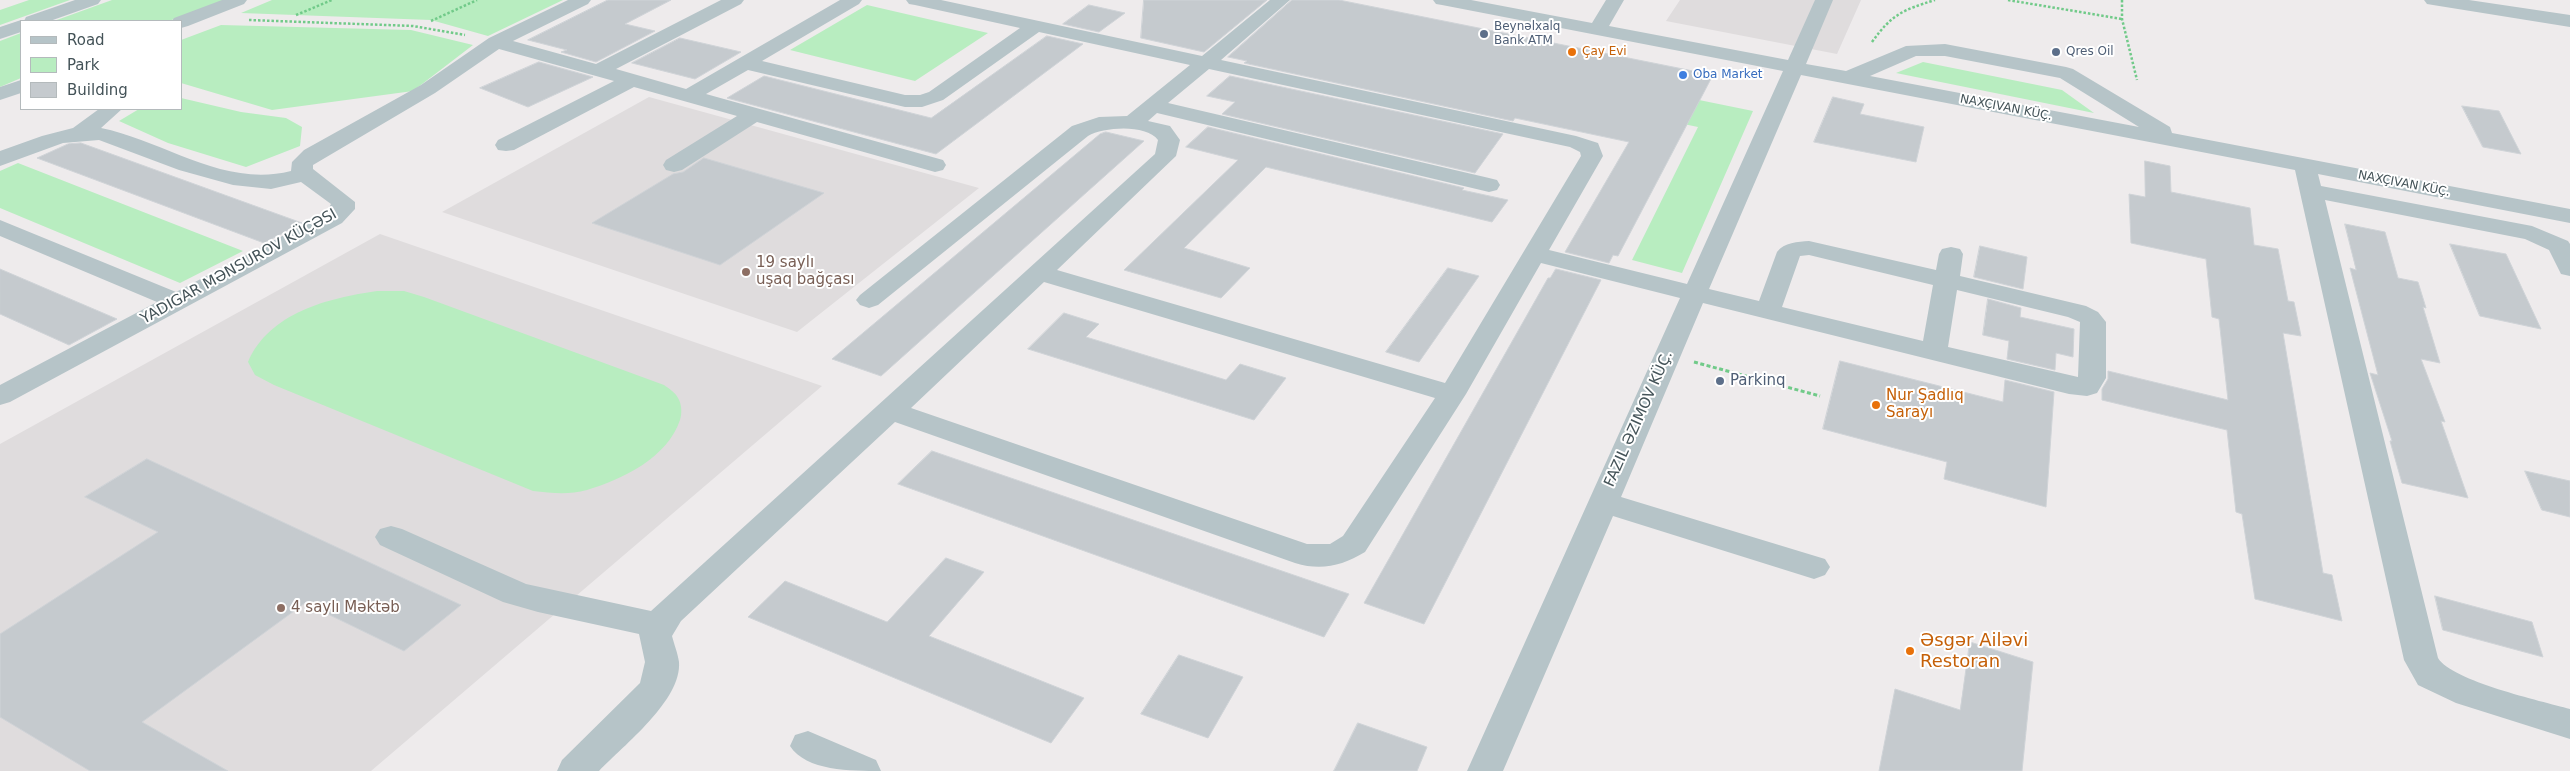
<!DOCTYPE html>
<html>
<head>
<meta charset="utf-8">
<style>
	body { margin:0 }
	#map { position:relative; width:2570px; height:771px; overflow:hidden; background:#eeebec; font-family:"DejaVu Sans",sans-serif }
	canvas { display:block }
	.legend { position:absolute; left:20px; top:20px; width:162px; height:90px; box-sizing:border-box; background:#fff; border:1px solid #b4babc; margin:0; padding:6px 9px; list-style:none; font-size:15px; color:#445358 }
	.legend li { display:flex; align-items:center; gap:10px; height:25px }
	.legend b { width:25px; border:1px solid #b4babc }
</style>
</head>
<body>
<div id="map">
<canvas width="2570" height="771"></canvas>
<ul class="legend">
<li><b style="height:6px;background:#b6c4c8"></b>Road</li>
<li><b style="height:14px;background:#b8edc0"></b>Park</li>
<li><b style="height:14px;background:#c5cace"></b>Building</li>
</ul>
</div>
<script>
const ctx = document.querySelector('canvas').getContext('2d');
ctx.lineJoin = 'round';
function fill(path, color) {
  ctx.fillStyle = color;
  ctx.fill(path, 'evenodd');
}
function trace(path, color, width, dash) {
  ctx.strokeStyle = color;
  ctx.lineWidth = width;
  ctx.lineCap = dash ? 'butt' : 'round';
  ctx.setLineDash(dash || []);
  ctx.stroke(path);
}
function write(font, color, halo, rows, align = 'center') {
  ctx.font = font + ' "DejaVu Sans",sans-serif';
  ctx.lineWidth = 4;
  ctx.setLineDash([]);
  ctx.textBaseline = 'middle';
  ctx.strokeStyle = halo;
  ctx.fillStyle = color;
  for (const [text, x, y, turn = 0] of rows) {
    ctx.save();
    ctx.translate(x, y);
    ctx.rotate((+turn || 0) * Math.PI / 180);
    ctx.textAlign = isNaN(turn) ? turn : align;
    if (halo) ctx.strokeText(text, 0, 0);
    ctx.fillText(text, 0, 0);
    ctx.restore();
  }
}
fill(new Path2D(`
	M 1680,0 L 1861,0 L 1837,54 L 1666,21 Z
	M 649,97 L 979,188 L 797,332 L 442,212 Z
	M 380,234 L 822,386 L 371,771 L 0,771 L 0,444 Z`), '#dfdcdd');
fill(new Path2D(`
	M 29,0 L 70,0 L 0,25 L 0,10 Z
	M 112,0 L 224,0 L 169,21 L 54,21 Z
	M 272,0 L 563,0 L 488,36 L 431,20 L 241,13 Z
	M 867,5 L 988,33 L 915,81 L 790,50 Z
	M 221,25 L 411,30 L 473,45 L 413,91 L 272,110 L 181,83 L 181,40 Z
	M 1351,29 L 1753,111 L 1682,273 L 1632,260 L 1698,127 L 1266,37 Z
	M 21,33 L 21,78 L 0,87 L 0,41 Z
	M 1923,62 L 2062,90 L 2094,113 L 1896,73 Z
	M 181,98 L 241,112 L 286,118 L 302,127 L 300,146 L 246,167 L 168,143 L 119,121 L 139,109 L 181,109 Z
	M 18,163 L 243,251 L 180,283 L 0,208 L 0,171 Z
	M 377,291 L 404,291 L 424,297 L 664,385 C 668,388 676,393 678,398 C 682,404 682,414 680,420 C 667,458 623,479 587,490 C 568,495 552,493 533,491 L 274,385 L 255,375 L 248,362 C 269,313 328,298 377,291 Z`), '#b8edc0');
const building = new Path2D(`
	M 608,0 L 671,0 L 625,24 L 655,31 L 596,62 L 561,52 L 567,50 L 528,40 Z
	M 1144,0 L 1267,0 L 1204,52 L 1141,38 Z
	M 1292,0 L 1339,0 L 1713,75 L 1618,256 L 1613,255 L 1609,263 L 1565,252 L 1629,142 L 1515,118 L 1513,121 L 1244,63 L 1247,61 L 1228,57 Z
	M 1089,5 L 1125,13 L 1099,32 L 1063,24 Z
	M 1047,36 L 1083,44 L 936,154 L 727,98 L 764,76 L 931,118 Z
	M 680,38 L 741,52 L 695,79 L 632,63 Z
	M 539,62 L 593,77 L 528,107 L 480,88 Z
	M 1230,76 L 1503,134 L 1475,173 L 1222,114 L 1235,102 L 1207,96 Z
	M 1833,97 L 1864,104 L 1860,114 L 1924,127 L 1916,162 L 1814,142 Z
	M 2462,106 L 2499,111 L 2521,154 L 2483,147 Z
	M 1208,127 L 1464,188 L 1462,190 L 1508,200 L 1492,222 L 1266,167 L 1184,248 L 1250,268 L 1221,298 L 1124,270 L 1238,160 L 1186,147 Z
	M 1106,132 L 1144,141 L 881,376 L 832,359 L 1100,134 Z
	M 81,143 L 302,223 L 264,243 L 37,158 L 68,144 Z
	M 704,158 L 824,193 L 720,265 L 592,223 L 673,174 L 683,172 Z
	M 2145,161 L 2170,166 L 2171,192 L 2250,208 L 2254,245 L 2278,249 L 2288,301 L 2294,302 L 2301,336 L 2283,333 L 2323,573 L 2332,575 L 2342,621 L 2255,599 L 2242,514 L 2236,512 L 2227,430 L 2102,400 L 2102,389 L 2108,379 L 2108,371 L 2228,400 L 2219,319 L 2212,317 L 2206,259 L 2131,243 L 2129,194 L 2145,197 Z
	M 2345,224 L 2385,232 L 2398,278 L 2418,282 L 2426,308 L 2423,307 L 2440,363 L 2421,359 L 2445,422 L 2441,421 L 2468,498 L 2402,483 L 2390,441 L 2392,441 L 2370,373 L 2378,375 L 2350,268 L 2356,270 Z
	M 2450,244 L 2506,254 L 2541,329 L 2480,316 Z
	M 1980,246 L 2027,257 L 2023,289 L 1974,277 Z
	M 1448,268 L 1479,276 L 1419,362 L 1386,352 Z
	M 0,269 L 117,319 L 69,345 L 0,314 Z
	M 1556,269 L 1601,280 L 1424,624 L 1364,603 L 1548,278 L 1550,278 Z
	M 1988,299 L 2021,308 L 2020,317 L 2074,329 L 2073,357 L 2056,353 L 2055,370 L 2007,359 L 2009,341 L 1983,335 Z
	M 1064,313 L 1099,324 L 1086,337 L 1226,380 L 1240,364 L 1286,378 L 1254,420 L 1028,349 Z
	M 1840,361 L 2003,402 L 2005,380 L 2054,392 L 2046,507 L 1944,479 L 1947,462 L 1823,429 Z
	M 932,451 L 1349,594 L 1324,637 L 898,484 Z
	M 147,459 L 461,605 L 404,651 L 305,603 L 142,722 L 228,771 L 90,771 L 0,717 L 0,634 L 158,532 L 85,497 Z
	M 2525,471 L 2570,481 L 2570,517 L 2542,510 Z
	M 946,558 L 984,572 L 929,636 L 1084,698 L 1051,743 L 748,617 L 785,581 L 887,622 Z
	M 2435,596 L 2532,622 L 2543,657 L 2443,630 Z
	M 1970,642 L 2033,662 L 2022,771 L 1879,771 L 1895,689 L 1960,710 Z
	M 1179,655 L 1243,677 L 1208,738 L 1141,714 Z
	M 1358,723 L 1427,747 L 1417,771 L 1334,771 Z`);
fill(building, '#c5cace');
trace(building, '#cfd3d7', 1);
trace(new Path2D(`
	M 2008,0 L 2122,19
	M 2122,0 L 2122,19 L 2137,80
	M 296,15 L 332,0
	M 249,20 L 413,26 L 465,35
	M 431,21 L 477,0
	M 1872,42 C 1892,14 1903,10 1935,0`), '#71ca89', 2.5, [2.5, 2]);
trace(new Path2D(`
	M 1694,362 L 1820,396`), '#71ca89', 3, [4, 2.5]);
fill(new Path2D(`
	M 75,0 L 101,0 L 98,4 L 50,21 L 21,21 L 21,32 L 0,39 L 0,27 L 21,20 L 24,21 L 26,17 Z
	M 222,0 L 247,0 L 244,4 L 188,26 L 181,28 L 181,21 L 172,21 L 174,18 Z
	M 568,0 L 591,0 L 588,4 L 513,41 L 596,64 L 721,0 L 744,0 L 741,4 L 616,69 L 686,89 L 840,0 L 862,0 L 859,4 L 762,61 L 905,95 L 920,95 L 929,92 L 1020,28 L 915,5 L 909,4 L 906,0 L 941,0 L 1202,56 L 1270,0 L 1290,0 L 1221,60 L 1576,136 L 1598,143 L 1603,156 L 1549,250 L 1687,284 L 1783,71 L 1442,5 L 1436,4 L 1433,0 L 1471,0 L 1592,23 L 1606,0 L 1624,0 L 1609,26 L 1788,60 L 1815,0 L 1833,0 L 1806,64 L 1846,71 L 1906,46 L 1945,44 L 2066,67 L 2073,69 L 2170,127 L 2172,133 L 2570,209 L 2570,223 L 2318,174 L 2321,186 L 2532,226 L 2568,241 L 2570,244 L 2570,276 L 2561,274 L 2549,250 L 2525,239 L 2325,200 L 2438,658 C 2452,681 2541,701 2570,709 L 2570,739 L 2456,703 L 2418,685 L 2404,660 L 2295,170 L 1801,75 L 1709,289 L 1759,301 L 1777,252 C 1784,242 1798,242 1809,241 L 1936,270 L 1939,254 L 1942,249 L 1951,247 L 1960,249 L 1963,254 L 1960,276 L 2086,306 L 2098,312 L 2106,322 L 2106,378 L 2097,393 L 2087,396 L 2069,394 L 1703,303 L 1621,497 L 1825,559 L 1830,567 L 1825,575 L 1814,579 L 1613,516 L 1503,771 L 1467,771 L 1680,298 L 1541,263 L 1466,394 L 1365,552 C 1342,566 1321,571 1295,563 L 895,422 L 681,621 L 672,636 C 674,644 678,654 679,662 C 682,700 624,745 599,771 L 557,771 L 562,760 L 640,683 L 645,662 L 639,634 L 538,612 L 503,602 L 380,545 L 375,537 L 380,529 L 391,526 L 402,529 L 526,584 L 651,611 L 1155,154 L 1158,140 C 1146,124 1104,127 1088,136 L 878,305 L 869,308 L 860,305 L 856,300 L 860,295 L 1072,126 L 1099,117 L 1127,116 L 1190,65 L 1039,32 L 943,100 L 922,107 L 905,107 L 748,70 L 706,94 L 943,160 L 946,165 L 943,170 L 935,172 L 757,122 L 682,170 L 674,172 L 666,170 L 663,165 L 666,160 L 737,116 L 634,87 L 514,150 L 506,151 L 498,150 L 495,145 L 498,140 L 614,81 L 499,49 L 435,93 L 313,165 L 313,169 L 355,202 L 355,209 L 342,223 L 10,402 L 0,405 L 0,385 L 157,302 L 0,236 L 0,220 L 176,292 L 326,213 L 331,204 L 301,182 L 271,189 L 233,185 L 179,170 L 99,140 L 63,143 L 0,166 L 0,151 L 42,136 L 73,128 L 99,109 L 122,109 L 101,128 C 165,141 223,188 291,171 L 292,162 L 304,150 L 421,85 L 489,38 ZM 1916,56 L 1945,56 L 2060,78 L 2139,127 L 1870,76 ZM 1209,69 L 1570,147 L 1580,152 L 1581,156 L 1445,383 L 1057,270 L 1176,156 L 1180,140 L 1170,126 L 1148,121 L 1157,113 L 1489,192 L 1497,190 L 1500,185 L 1497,180 L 1489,178 L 1168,103 ZM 1809,255 L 1933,285 L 1923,341 L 1782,307 L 1800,256 ZM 1044,282 L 1435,398 L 1343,536 L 1330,544 L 1307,544 L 911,408 ZM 1957,290 L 2068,317 L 2080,322 L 2078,377 L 1948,347 Z
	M 2424,0 L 2469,0 L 2570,15 L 2570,27 L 2433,5 L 2427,4 Z
	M 21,80 L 21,93 L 0,100 L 0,87 Z
	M 808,731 L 876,760 L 881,771 C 851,771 806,771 790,746 L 795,735 Z`), '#b6c4c8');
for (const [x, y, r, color] of [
	[1484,34,5,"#5c6f8a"],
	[1572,52,5,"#e8710a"],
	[2056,52,5,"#5c6f8a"],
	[1683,75,5,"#3f7fe0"],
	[746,272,5,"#8d6e63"],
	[1720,381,5,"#5c6f8a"],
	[1876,405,5,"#e8710a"],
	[281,608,5,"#8d6e63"],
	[1910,651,5,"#e8710a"]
]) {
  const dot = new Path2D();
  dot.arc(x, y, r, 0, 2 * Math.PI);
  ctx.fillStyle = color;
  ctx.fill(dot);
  trace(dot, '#fff', 2);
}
write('12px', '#4e5e75', '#fff', [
	["Beynəlxalq",1494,27],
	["Bank ATM",1494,41],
	["Qres Oil",2066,52]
], 'left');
write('12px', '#c56008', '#fff', [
	["Çay Evi",1582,52]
], 'left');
write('12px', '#366cbe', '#fff', [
	["Oba Market",1693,75]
], 'left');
write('12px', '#445358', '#fff', [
	["NAXÇIVAN KÜÇ.",2006,108,11],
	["NAXÇIVAN KÜÇ.",2404,184,11]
]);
write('15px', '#785e54', '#fff', [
	["19 saylı",756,263],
	["uşaq bağçası",756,280],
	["4 saylı Məktəb",291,608]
], 'left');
write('15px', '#445358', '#fff', [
	["YADIGAR MƏNSUROV KÜÇƏSI",239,267,-29],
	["FAZIL ƏZIMOV KÜÇ.",1639,419,-66]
]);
write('15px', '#4e5e75', '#fff', [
	["Parkinq",1730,381]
], 'left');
write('15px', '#c56008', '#fff', [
	["Nur Şadlıq",1886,396],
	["Sarayı",1886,413]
], 'left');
write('18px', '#c56008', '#fff', [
	["Əsgər Ailəvi",1920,641],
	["Restoran",1920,662]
], 'left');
</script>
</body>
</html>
